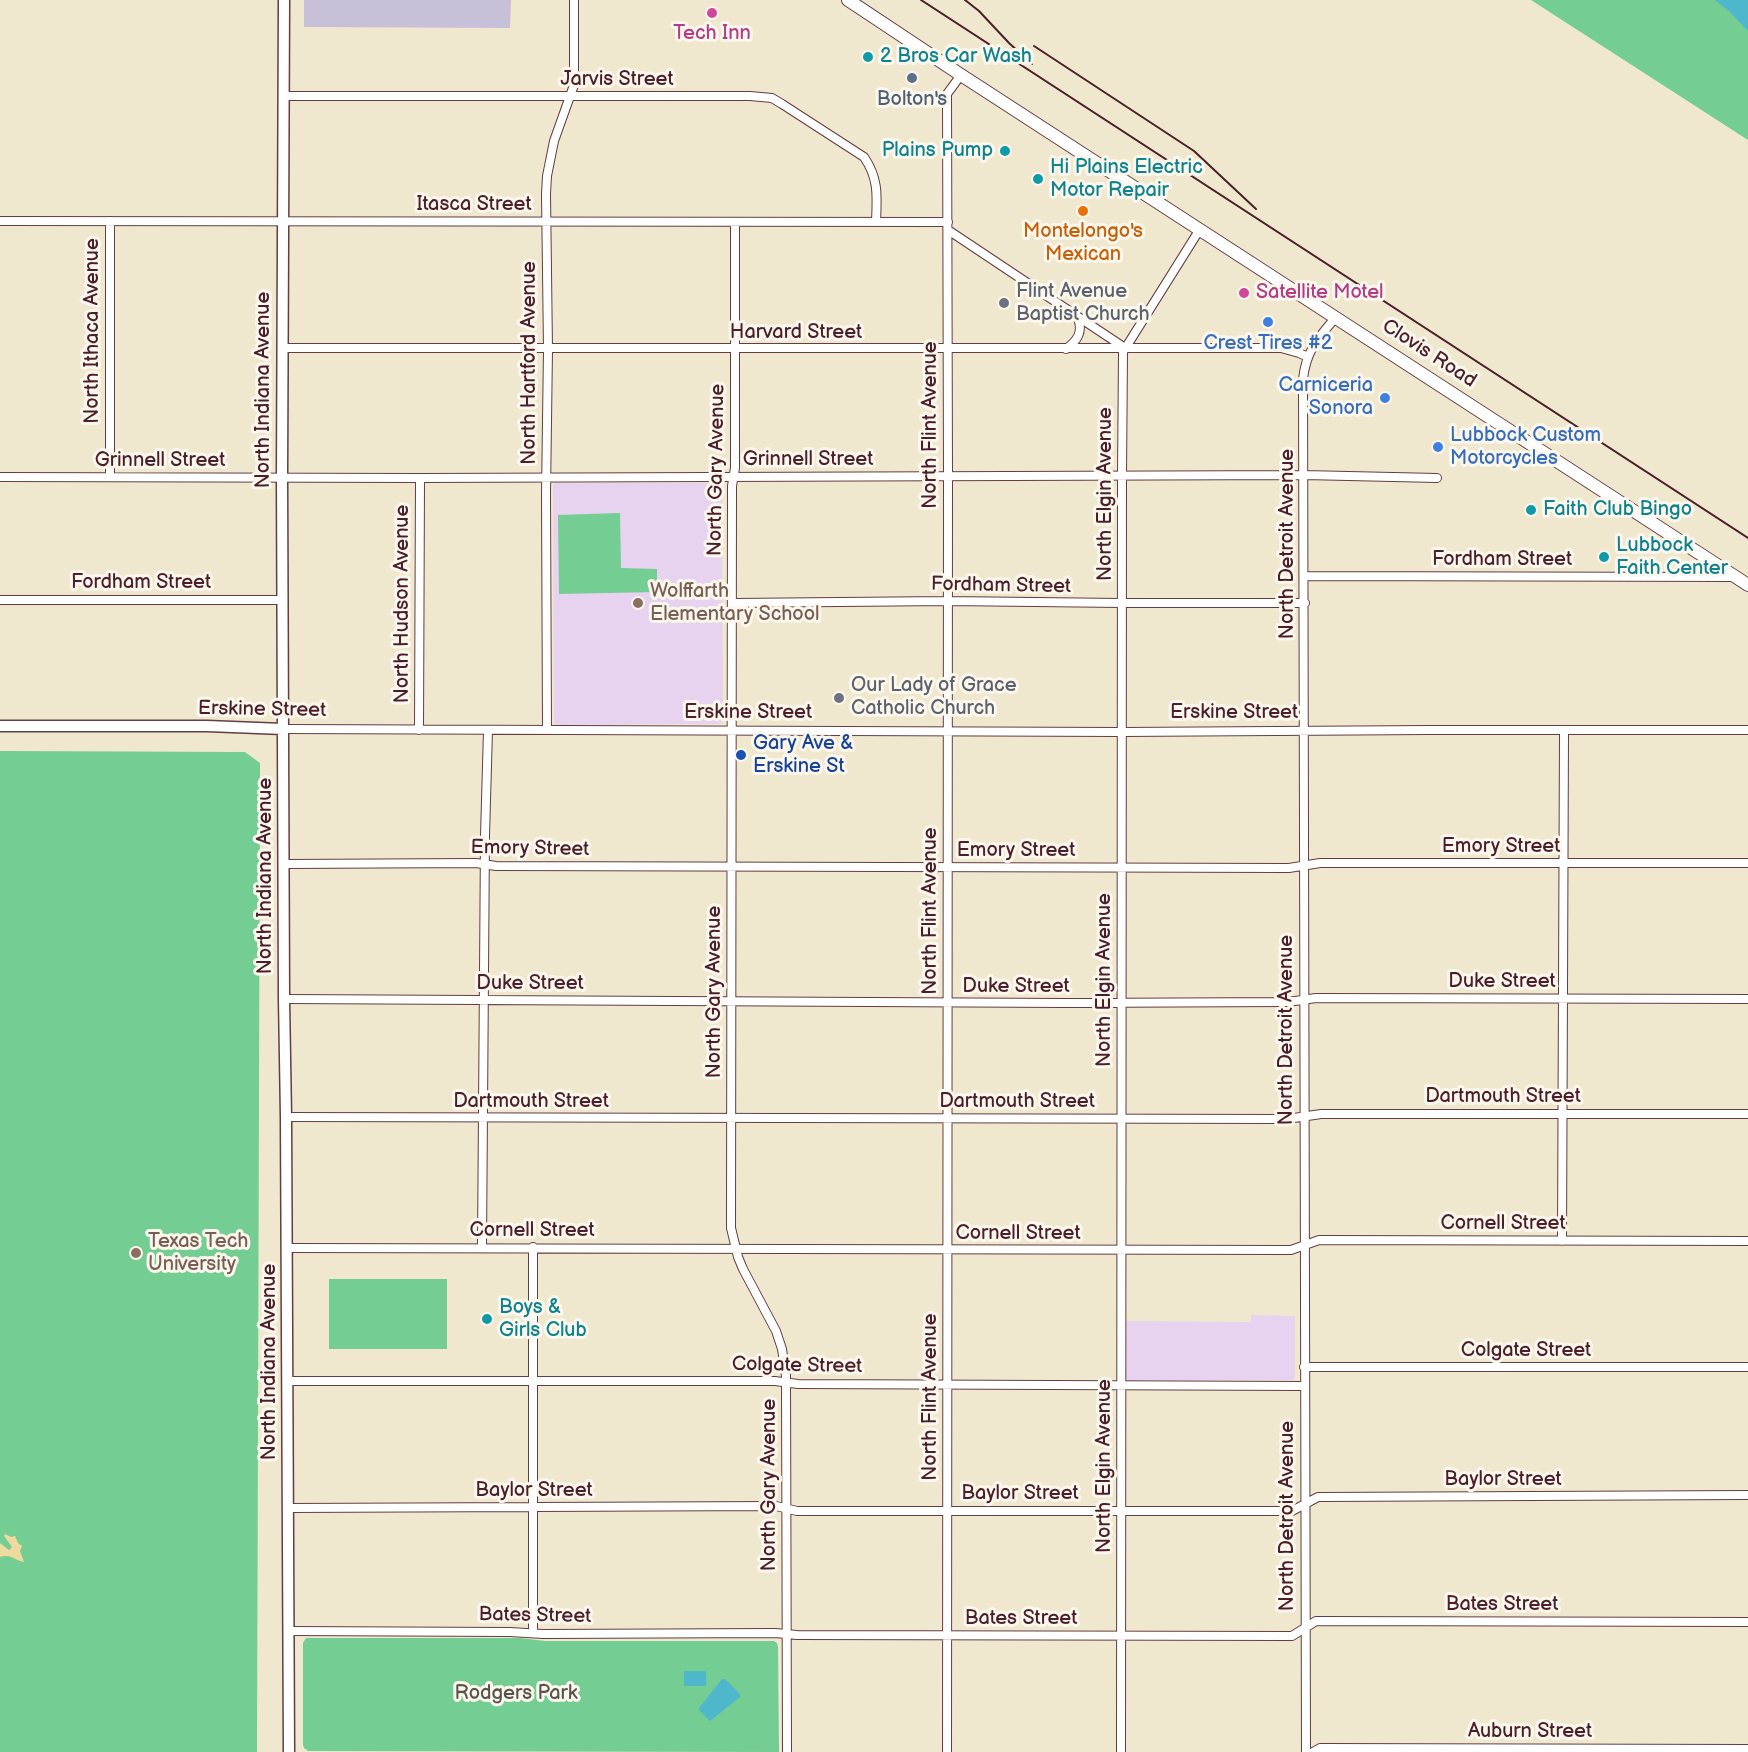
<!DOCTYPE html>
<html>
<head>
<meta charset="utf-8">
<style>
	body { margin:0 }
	canvas { display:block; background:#f0e8ce }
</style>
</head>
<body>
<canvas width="1748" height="1752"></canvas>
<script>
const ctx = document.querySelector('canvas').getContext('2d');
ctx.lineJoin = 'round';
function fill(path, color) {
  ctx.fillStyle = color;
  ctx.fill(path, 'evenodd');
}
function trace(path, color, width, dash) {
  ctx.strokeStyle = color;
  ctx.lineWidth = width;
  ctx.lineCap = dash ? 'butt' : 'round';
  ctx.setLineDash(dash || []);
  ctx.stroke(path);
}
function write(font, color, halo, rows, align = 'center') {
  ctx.font = font + ' "Balsamiq Sans",sans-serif';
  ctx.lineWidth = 6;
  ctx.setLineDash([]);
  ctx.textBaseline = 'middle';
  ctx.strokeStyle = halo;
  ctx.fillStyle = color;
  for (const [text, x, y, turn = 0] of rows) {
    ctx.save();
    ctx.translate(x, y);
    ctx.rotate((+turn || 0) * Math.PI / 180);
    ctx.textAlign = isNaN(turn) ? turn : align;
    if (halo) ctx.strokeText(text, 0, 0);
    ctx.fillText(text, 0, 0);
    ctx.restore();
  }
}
fill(new Path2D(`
	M 556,483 L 716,483 L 722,485 L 723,719 L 720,724 L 557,725 L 554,723 L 553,485 Z
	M 1251,1315 L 1295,1316 L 1295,1377 L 1293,1380 L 1128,1380 L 1125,1377 L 1125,1321 L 1251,1322 Z`), '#e7d2ef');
fill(new Path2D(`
	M 304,0 L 511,0 L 510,28 L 304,27 Z`), '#c8bfd8');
fill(new Path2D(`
	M 1531,0 L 1748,0 L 1748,140 Z
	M 620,513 L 621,568 L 657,569 L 657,592 L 559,594 L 558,515 Z
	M 0,751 L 245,752 L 260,763 L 257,1752 L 0,1752 Z
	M 329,1279 L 447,1279 L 447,1349 L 329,1349 Z
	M 306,1638 L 520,1638 L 545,1641 L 774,1641 L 777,1643 L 778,1647 L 779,1752 L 308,1751 L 304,1748 L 303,1745 L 303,1643 Z`), '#74cd93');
fill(new Path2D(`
	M 5,1534 L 11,1537 L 15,1536 L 18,1543 L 22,1546 L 20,1551 L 24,1562 C 16,1561 10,1553 0,1557 L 0,1543 L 9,1550 L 12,1547 L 4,1536 Z`), '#eeda9e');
fill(new Path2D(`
	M 1715,0 L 1748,0 L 1748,31 L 1730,12 Z
	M 684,1671 L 706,1671 L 706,1686 L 684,1686 Z
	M 722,1679 L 725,1679 L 740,1694 L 740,1697 L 710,1721 L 699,1710 L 699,1708 Z`), '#4eb7cb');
const minor = new Path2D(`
	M 284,96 L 750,96 L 772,98 L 782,104 L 864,157 C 879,179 877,196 876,222
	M 0,221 L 948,222
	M 110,221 L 110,477
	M 735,222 L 735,468 L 732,486 L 731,1228 L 738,1257 L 743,1269 L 776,1331 L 782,1349 L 786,1376 L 787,1752
	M 948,230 L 1125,348
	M 283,348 L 1281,348 L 1299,353 L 1308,357
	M 1066,349 C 1078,340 1083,332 1078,318
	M 0,477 L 420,478 L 1304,475 L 1437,478
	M 1305,576 L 1735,577
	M 0,600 L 282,600
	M 733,603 L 947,601 L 1122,603 L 1305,603
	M 283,729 L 1122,732 L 1430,730 L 1748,730
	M 419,730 L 420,478
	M 547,730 L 546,494 L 548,349 L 546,194 L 547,176 L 554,141 L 574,85 L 574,0
	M 284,864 L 476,863 L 496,866 L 1289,868 L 1320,863 L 1748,863
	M 284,999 L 1065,1003 L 1288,1002 L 1316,998 L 1748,999
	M 286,1117 L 1287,1119 L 1321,1114 L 1748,1114
	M 1562,1241 L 1564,730
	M 482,1247 L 485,836 L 488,730
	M 533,1247 L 533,1633
	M 287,1248 C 622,1247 957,1250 1291,1250 L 1319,1240 L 1748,1241
	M 1304,1367 L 1748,1367
	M 288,1381 L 775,1381 L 798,1384 L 1304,1386
	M 289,1508 L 776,1506 L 797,1511 L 1292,1511 L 1318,1497 L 1748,1495
	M 289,1631 L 510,1632 L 543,1634 L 775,1633 L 797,1635 L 1292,1636 L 1316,1621 L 1748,1622
	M 947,1752 L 948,476 L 947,94 L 961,75
	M 1121,1752 L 1122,476 L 1123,352 L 1200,229
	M 1306,1752 L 1303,379 C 1306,351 1318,338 1336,317
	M 1313,1752 L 1320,1748 L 1748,1749`);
const major = new Path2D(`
	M 284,0 L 282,477 L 284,999 L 286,1117 L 289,1752
	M 0,726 L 207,726 L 283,729`);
const highway = new Path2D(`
	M 848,0 L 961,75 L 1748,585`);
trace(minor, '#633d43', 10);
trace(major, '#633d43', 13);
trace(highway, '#633d43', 14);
trace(minor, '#fff', 8);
trace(major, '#fff', 10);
trace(highway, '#fff', 12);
trace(new Path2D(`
	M 921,0 L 1748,538
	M 965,0 L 979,11 L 1009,43 L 1032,64
	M 1034,46 L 1194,151 L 1256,209`), '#4a1f2b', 2);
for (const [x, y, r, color] of [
	[712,13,6,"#d1479c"],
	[868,57,6,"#0f9aa8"],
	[912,78,6,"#5c6f8a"],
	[1005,151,6,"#0f9aa8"],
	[1038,179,6,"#0f9aa8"],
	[1083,211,6,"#e8710a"],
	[1244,293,6,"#d1479c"],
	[1004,303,6,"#6b7280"],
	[1268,322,6,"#3f7fe0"],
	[1385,398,6,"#3f7fe0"],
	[1438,447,6,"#3f7fe0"],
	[1531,510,6,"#0f9aa8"],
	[1604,557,6,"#0f9aa8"],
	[638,603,6,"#8d6e63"],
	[839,698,6,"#6b7280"],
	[741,755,6,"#1a4fb4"],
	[136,1253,6,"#8d6e63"],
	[487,1319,6,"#0f9aa8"]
]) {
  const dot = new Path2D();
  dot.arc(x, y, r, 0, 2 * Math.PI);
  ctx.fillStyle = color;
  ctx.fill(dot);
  trace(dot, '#fbf7ec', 2);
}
write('20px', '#b23c85', '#fbf7ec', [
	["Tech Inn",712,34],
	["Satellite Motel",1256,293,"left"]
]);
write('20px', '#0d838f', '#fbf7ec', [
	["2 Bros Car Wash",880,57],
	["Plains Pump",993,151,"right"],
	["Hi Plains Electric",1050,168],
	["Motor Repair",1050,191],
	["Faith Club Bingo",1543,510],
	["Lubbock",1616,546],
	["Faith Center",1616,569],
	["Boys &",499,1308],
	["Girls Club",499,1331]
], 'left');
write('20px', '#4a1f2b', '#fbf7ec', [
	["Jarvis Street",617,80],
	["Itasca Street",474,205],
	["North Ithaca Avenue",93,331,-90],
	["Harvard Street",796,333],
	["Clovis Road",1429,354,33],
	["North Hartford Avenue",530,363,-90],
	["North Indiana Avenue",264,390,-90],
	["North Flint Avenue",931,425,-90],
	["Grinnell Street",808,460],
	["Grinnell Street",160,461],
	["North Gary Avenue",717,470,-89],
	["North Elgin Avenue",1106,494,-90],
	["North Detroit Avenue",1288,544,-90],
	["Fordham Street",1502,560],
	["Fordham Street",141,583],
	["Fordham Street",1001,586,1],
	["North Hudson Avenue",403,604,-90],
	["Erskine Street",262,710,1],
	["Erskine Street",748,713],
	["Erskine Street",1234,713],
	["Emory Street",1501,847],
	["Emory Street",530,849,1],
	["Emory Street",1016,851],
	["North Indiana Avenue",266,876,-90],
	["North Flint Avenue",931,911,-90],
	["North Elgin Avenue",1105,980,-90],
	["Duke Street",1502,982],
	["Duke Street",530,984],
	["Duke Street",1016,987],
	["North Gary Avenue",715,992,-90],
	["North Detroit Avenue",1287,1030,-90],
	["Dartmouth Street",1503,1097],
	["Dartmouth Street",531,1102],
	["Dartmouth Street",1017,1102],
	["Cornell Street",1503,1224],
	["Cornell Street",532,1231],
	["Cornell Street",1018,1234],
	["Colgate Street",1526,1351],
	["North Indiana Avenue",270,1362,-90],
	["Colgate Street",797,1366,1],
	["North Flint Avenue",931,1397,-90],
	["North Elgin Avenue",1105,1466,-90],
	["Baylor Street",1503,1480],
	["North Gary Avenue",770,1485,-90],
	["Baylor Street",534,1491],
	["Baylor Street",1020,1494],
	["North Detroit Avenue",1288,1516,-90],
	["Bates Street",1502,1605],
	["Bates Street",535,1616,1],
	["Bates Street",1021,1619],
	["Auburn Street",1530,1732]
]);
write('20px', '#4e5e75', '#fbf7ec', [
	["Bolton's",912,100]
]);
write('20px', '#c56008', '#fbf7ec', [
	["Montelongo's",1083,232],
	["Mexican",1083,255]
]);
write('20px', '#5b616d', '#fbf7ec', [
	["Flint Avenue",1016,292],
	["Baptist Church",1016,315],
	["Our Lady of Grace",851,686],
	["Catholic Church",851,709]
], 'left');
write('20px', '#366cbe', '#fbf7ec', [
	["Crest Tires #2",1268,344],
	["Carniceria",1373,386,"right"],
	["Sonora",1373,409,"right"],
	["Lubbock Custom",1450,436,"left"],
	["Motorcycles",1450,459,"left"]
]);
write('20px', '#785e54', '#fbf7ec', [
	["Wolffarth",650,592],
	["Elementary School",650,615],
	["Texas Tech",148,1242],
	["University",148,1265]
], 'left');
write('20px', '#164399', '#fbf7ec', [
	["Gary Ave &",753,744],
	["Erskine St",753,767]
], 'left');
write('20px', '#57534a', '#fbf7ec', [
	["Rodgers Park",516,1694]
]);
</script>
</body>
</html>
